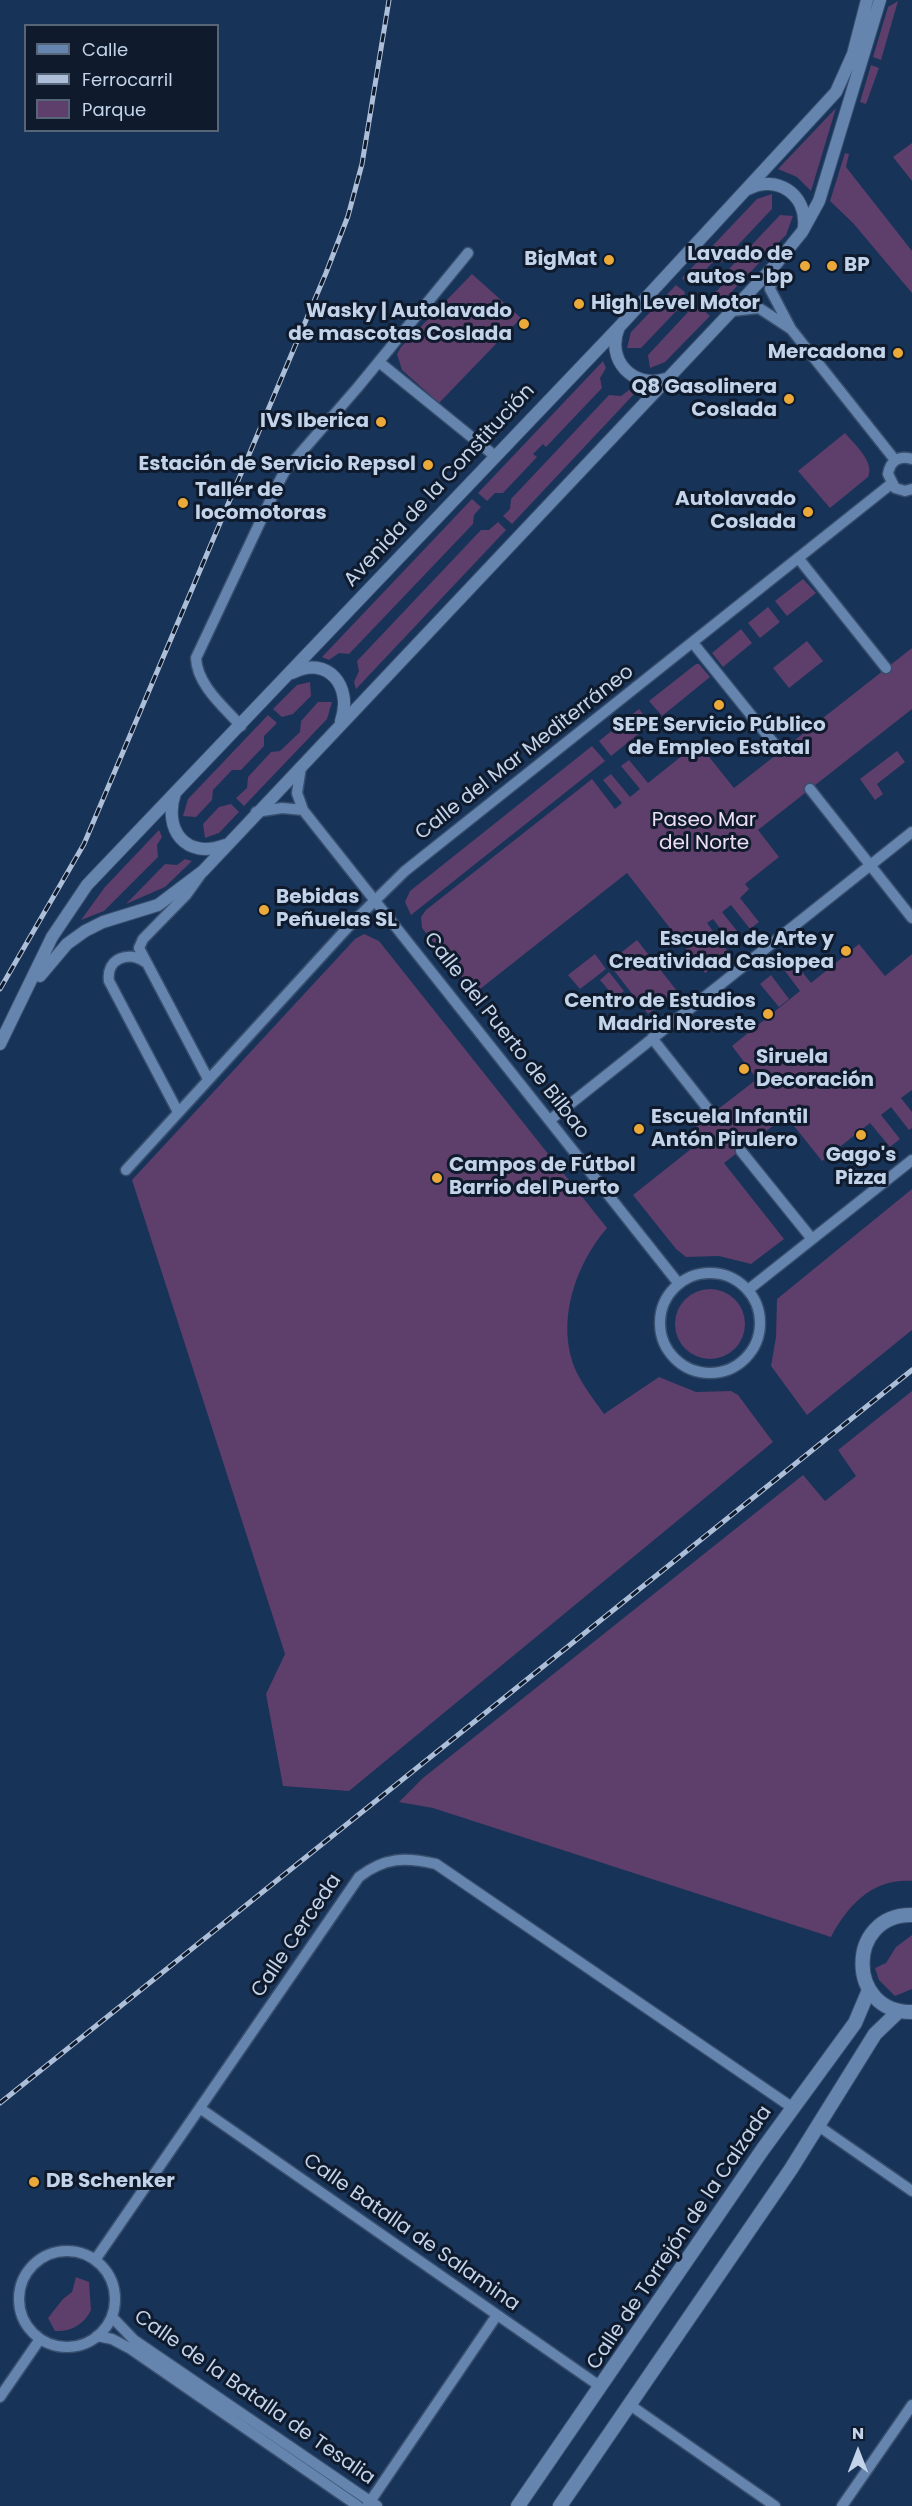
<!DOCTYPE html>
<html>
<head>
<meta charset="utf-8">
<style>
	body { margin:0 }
	#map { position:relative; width:912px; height:2506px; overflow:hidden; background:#183358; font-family:Poppins,sans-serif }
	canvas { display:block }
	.legend { position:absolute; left:24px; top:24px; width:195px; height:108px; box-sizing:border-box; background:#0f1b2c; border:2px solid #576578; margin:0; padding:8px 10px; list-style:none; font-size:18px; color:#c2d3ea }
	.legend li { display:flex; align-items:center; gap:12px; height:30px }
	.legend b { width:30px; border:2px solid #576578 }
	.north { position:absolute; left:828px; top:2422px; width:60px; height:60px; -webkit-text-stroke:4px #0f1b2c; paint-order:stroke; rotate:0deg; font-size:16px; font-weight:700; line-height:24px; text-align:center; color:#c2d3ea }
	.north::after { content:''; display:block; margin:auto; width:21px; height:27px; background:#c2d3ea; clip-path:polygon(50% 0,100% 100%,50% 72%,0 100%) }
</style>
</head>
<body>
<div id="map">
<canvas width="912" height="2506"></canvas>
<ul class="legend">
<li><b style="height:8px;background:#6584ae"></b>Calle</li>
<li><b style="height:8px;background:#adbfd8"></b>Ferrocarril</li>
<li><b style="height:16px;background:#5e3e6a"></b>Parque</li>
</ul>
<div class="north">N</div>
</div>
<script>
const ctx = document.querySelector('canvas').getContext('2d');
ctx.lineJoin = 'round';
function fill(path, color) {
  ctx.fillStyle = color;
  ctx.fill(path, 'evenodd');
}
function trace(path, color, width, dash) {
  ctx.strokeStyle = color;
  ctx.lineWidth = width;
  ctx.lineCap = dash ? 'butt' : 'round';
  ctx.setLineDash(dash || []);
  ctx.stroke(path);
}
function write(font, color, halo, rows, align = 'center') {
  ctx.font = font + ' Poppins,sans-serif';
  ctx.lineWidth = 6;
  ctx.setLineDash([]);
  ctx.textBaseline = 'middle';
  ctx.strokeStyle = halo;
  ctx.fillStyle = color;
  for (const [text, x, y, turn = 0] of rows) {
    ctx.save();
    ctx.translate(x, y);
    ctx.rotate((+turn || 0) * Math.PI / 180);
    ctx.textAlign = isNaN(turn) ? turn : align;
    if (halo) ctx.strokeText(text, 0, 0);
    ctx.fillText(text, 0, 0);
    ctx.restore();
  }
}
fill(new Path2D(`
	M 898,1 L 881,60 L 873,57 L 888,7 Z
	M 871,65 L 879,68 L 866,104 L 860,102 Z
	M 836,108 L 811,191 L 797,177 L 778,169 Z
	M 912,143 L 912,181 L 893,157 Z
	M 845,153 L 849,154 L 846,167 L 912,251 L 912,293 L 853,223 L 830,201 Z
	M 772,194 L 772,209 L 721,263 L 712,263 L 690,286 L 682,278 L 757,199 Z
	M 780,215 L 793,216 L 786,235 L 715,309 L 707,301 L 727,280 L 729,269 Z
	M 472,274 L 521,318 L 439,403 L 402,370 L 397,354 L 401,347 Z
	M 676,285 L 685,292 L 682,305 L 641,348 L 627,348 L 631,332 Z
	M 701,308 L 710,316 L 665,362 L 650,368 L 648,355 L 689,311 Z
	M 603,361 L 606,368 L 600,378 L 602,388 L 546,447 L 543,444 L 533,454 L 537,457 L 503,493 L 495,493 L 487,501 L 478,493 Z
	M 629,390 L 636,392 L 512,524 L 503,516 L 510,509 L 511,499 L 609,395 L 621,396 Z
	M 845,433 C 855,445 875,462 868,477 L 830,508 L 798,471 Z
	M 472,499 L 481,507 L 474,515 L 473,524 L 349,654 L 339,653 L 329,660 L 322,657 Z
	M 498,522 L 506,530 L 356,689 L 354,682 L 359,671 L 357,661 L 481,530 L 489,530 Z
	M 803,579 L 816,593 L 787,616 L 775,601 Z
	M 768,607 L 780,622 L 760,638 L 748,623 Z
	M 741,629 L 752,643 L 723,667 L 712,653 Z
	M 807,641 L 823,661 L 789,688 L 773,668 Z
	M 912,648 L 912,709 L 758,830 L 779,857 L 745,884 L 749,889 L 740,898 L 759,922 L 750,929 L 731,905 L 722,912 L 741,936 L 731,943 L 713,919 L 707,923 L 730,954 L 705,973 L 627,873 L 475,993 L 422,928 L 421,917 L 426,910 L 592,779 L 615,809 L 622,803 L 603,780 L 611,774 L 630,797 L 640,789 L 621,766 L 629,760 L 648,783 L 698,743 L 734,788 Z
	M 696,664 L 699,664 L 710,677 L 662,716 L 649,701 Z
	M 310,682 L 311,696 L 293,714 L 282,717 L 273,709 L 297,685 Z
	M 332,702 L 327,719 L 244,806 L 236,798 L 247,788 L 248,777 L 271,752 L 280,751 L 300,732 L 301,721 L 318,702 Z
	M 639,709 L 651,724 L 611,756 L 599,741 Z
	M 268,715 L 277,723 L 264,736 L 264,746 L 241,770 L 232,770 L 213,790 L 212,800 L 196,817 L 183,816 L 188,799 Z
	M 592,746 L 605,761 L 411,915 L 405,902 L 410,891 Z
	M 897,751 L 905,762 L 877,784 L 883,794 L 875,800 L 860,779 Z
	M 231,804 L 239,812 L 219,833 L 205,838 L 203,824 L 219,807 Z
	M 159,830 L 162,837 L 157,845 L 158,857 L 104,911 L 81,920 L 105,887 Z
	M 185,859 L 192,861 L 165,887 L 126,904 L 165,864 L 177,865 Z
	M 364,934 L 379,941 L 607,1228 C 575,1265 555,1323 576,1371 C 583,1386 595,1401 604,1414 L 659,1377 L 696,1392 L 731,1391 L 738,1395 L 773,1442 L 349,1791 L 283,1786 L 266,1694 L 285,1654 L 132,1180 L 355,939 Z
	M 637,940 L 677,991 L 648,1014 L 608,963 Z
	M 859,944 L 885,976 L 912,954 L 912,1090 L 901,1098 L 912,1112 L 912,1128 L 909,1130 L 891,1107 L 881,1115 L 900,1139 L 890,1147 L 870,1123 L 822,1161 L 786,1116 L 724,1163 L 784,1239 L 751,1264 L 719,1256 L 686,1257 L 676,1249 L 633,1195 L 696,1145 L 695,1127 L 757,1079 L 732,1046 L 800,991 L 782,967 L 792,959 L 811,983 Z
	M 595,954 L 606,969 L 580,989 L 568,975 Z
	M 609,972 L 624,991 L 615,998 L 600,980 Z
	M 771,975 L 789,999 L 779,1007 L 760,984 Z
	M 912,1189 L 912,1330 L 807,1415 L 771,1366 L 776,1337 L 777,1299 Z
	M675 1324a35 35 0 1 1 70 0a35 35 0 1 1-70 0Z
	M 912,1391 L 912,1881 C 873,1878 848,1905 831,1937 L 433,1808 L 399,1802 L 423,1778 L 803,1475 L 825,1501 L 856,1476 L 838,1450 Z
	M 912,1935 L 912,1989 L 895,1996 L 879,1980 L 875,1968 L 886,1963 L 896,1947 Z
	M 76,2277 L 89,2282 L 91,2310 C 84,2325 70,2332 55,2331 L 48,2318 L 63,2299 L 72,2292 Z`), '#5e3e6a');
const minor = new Path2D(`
	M 775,266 L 770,289 L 791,329 L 895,460
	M 732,311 L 759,308 L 791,329
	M 379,362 L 495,456
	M 912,459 C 899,455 890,461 888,474 L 895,488 L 905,491 L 912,489
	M 799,559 L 886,668
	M 693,643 L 780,751
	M 241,726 C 224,707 197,685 196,658 L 279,482 L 285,471 L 358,387 L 468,253
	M 301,767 L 297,793 L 303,810 L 679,1284
	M 810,789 L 912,918
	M 256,812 L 282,808 L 303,810
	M 201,874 L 186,895 L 143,939 L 139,948 L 208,1079
	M 145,962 C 128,950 106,959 109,981 L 178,1112
	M 652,1038 L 712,1114
	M 550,1120 L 912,832
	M 741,1151 L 812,1239
	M 126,1170 L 350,925 L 405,871 L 891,484
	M660 1323a50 50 0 1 1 100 0a50 50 0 1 1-100 0Z
	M 748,1290 L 912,1160
	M 201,2109 L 601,2387
	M 817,2125 L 912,2191
	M19 2299a48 48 0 1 1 96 0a48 48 0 1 1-96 0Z
	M 95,2260 L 359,1877 C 385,1857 405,1857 436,1864 L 793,2108
	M 112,2317 L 134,2340 L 377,2506
	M 97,2336 L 112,2339 L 129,2348 L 358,2506
	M 0,2397 L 40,2339
	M 630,2405 L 775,2506
	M 367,2506 L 497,2315
	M 842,2506 L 912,2405`);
const tertiary = new Path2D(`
	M 748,189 C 776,174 807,194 804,226
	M 619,327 C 605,360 633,389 666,379
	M 292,673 C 328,654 353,687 341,721
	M 175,793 C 163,829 185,860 225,845
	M 40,976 L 67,944 L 85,931 L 103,922 L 158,905 L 203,871 L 776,264 L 802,232 L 819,201 L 880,0
	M 0,1044 L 52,937 L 87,885 L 620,326 L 836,92 L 853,54 L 867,0`);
const secondary = new Path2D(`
	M 912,1915 C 846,1914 846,2013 912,2012
	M 518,2506 L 763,2149 L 855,2023 L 869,1990
	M 560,2506 L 791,2169 L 875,2034 L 899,2011`);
trace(minor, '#374e6d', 13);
trace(tertiary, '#374e6d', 14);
trace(secondary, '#374e6d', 16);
trace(minor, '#6584ae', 10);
trace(tertiary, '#6584ae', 12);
trace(secondary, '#6584ae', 14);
const rail = new Path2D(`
	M 0,989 L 84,844 L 326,273 L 348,216 L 362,164 L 389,0
	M 0,2103 L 912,1370`);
trace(rail, '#adbfd8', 5);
trace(rail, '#0f1b2c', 3, [9]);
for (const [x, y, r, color] of [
	[609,260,6,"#eba939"],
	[805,266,6,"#eba939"],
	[832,266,6,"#eba939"],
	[579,304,6,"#eba939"],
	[524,324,6,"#eba939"],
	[898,353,6,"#eba939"],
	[789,399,6,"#eba939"],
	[381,422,6,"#eba939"],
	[428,465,6,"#eba939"],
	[183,503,6,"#eba939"],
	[808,512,6,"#eba939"],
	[719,705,6,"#eba939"],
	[264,910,6,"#eba939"],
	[846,951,6,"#eba939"],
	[768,1014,6,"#eba939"],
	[744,1069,6,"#eba939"],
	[639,1129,6,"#eba939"],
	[861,1135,6,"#eba939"],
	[437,1178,6,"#eba939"],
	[34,2182,6,"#eba939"]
]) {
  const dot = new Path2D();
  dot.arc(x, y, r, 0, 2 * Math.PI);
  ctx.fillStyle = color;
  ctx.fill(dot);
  trace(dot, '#0f1b2c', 2);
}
write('bold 20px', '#c2d3ea', '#0f1b2c', [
	["Lavado de",793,255],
	["autos - bp",793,278],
	["BigMat",597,260],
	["BP",844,266,"left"],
	["High Level Motor",591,304,"left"],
	["Wasky | Autolavado",512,312],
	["de mascotas Coslada",512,335],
	["Mercadona",886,353],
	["Q8 Gasolinera",777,388],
	["Coslada",777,411],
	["IVS Iberica",369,422],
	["Estación de Servicio Repsol",416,465],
	["Taller de",195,491,"left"],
	["locomotoras",195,514,"left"],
	["Autolavado",796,500],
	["Coslada",796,523],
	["SEPE Servicio Público",719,726,"center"],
	["de Empleo Estatal",719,749,"center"],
	["Bebidas",276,898,"left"],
	["Peñuelas SL",276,921,"left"],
	["Escuela de Arte y",834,940],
	["Creatividad Casiopea",834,963],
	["Centro de Estudios",756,1002],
	["Madrid Noreste",756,1025],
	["Siruela",756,1058,"left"],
	["Decoración",756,1081,"left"],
	["Escuela Infantil",651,1118,"left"],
	["Antón Pirulero",651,1141,"left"],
	["Gago's",861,1156,"center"],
	["Pizza",861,1179,"center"],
	["Campos de Fútbol",449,1166,"left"],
	["Barrio del Puerto",449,1189,"left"],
	["DB Schenker",46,2182,"left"]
], 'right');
write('20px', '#c2d3ea', '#0f1b2c', [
	["Avenida de la Constitución",440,486,-47],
	["Calle del Mar Mediterráneo",525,753,-38],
	["Calle del Puerto de Bilbao",506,1036,52],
	["Calle Cerceda",297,1936,-56],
	["Calle Batalla de Salamina",411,2233,35],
	["Calle de Torrejón de la Calzada",680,2238,-56],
	["Calle de la Batalla de Tesalia",254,2398,35]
]);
write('20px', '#eddef3', '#0f1b2c', [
	["Paseo Mar",704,821],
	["del Norte",704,844]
]);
</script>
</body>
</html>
